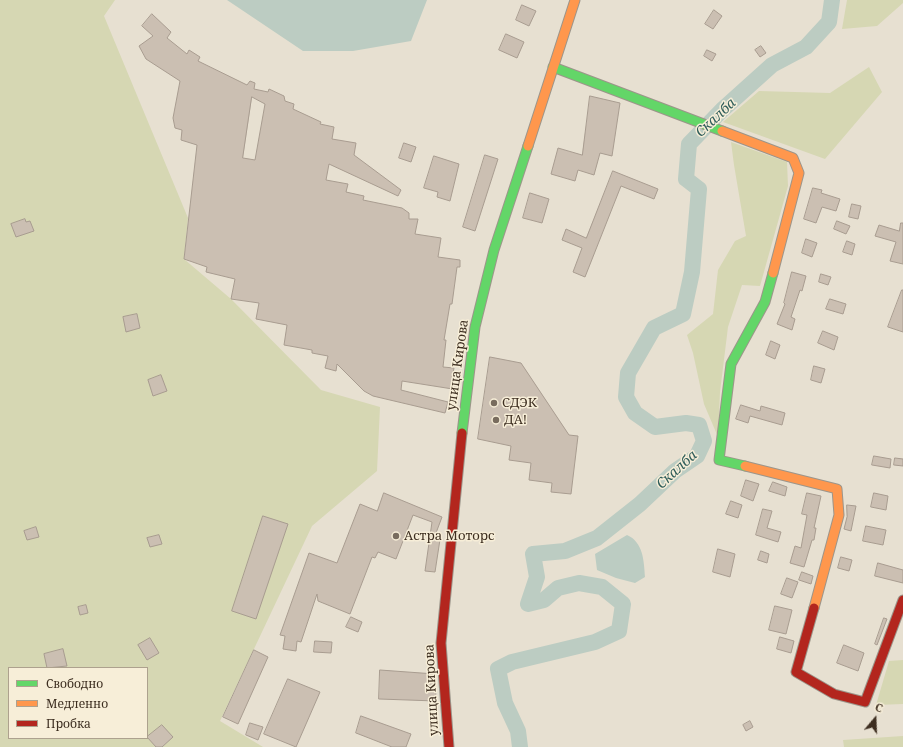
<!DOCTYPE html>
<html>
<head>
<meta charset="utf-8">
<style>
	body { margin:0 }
	#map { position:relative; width:903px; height:747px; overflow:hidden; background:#e7e0d1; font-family:"Noto Serif",serif }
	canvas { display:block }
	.legend { position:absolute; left:8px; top:667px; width:140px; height:72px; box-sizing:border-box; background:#f7eed8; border:1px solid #ada18e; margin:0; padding:5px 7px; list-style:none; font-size:12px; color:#3d2e20 }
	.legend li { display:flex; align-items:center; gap:8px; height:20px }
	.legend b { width:20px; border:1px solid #ada18e }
	.north { position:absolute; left:855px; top:699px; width:40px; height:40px; -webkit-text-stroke:3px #f7eed8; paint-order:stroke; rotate:19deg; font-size:11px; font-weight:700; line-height:16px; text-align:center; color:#3d2e20 }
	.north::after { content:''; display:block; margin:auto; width:14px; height:18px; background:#3d2e20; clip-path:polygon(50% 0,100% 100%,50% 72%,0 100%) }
</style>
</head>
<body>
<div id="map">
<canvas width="903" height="747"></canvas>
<ul class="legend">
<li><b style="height:5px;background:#63d668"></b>Свободно</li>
<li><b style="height:5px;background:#ff974d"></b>Медленно</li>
<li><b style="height:5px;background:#b3261e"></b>Пробка</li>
</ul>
<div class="north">С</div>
</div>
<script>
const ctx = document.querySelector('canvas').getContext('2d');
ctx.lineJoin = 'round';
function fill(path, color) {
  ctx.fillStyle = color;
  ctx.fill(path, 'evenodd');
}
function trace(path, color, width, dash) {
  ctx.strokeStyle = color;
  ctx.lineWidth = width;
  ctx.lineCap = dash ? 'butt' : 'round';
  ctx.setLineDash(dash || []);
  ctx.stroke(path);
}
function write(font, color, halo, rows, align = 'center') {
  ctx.font = font + ' "Noto Serif",serif';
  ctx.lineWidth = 3;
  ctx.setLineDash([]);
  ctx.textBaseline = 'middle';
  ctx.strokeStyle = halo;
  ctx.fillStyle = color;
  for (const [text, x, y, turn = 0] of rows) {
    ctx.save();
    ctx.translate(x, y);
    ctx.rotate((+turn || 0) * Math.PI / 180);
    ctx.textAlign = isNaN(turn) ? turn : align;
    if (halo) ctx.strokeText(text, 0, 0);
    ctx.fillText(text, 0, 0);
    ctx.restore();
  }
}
fill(new Path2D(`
	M 0,0 L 115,0 L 104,16 L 188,218 L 184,259 L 231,299 L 321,390 L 380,407 L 377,471 L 312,526 L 220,721 L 263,747 L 0,747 ZM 9,668 L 147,668 L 147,738 L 9,738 Z
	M 847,0 L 903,0 L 903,3 L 877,26 L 842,29 Z
	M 869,67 L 882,92 L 825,159 L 723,122 L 759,91 L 830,93 Z
	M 731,142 L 787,162 L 788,186 L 760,286 L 742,285 L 728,327 L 720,392 L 718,437 L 704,404 L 693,353 L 687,335 L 713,314 L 718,270 L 735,241 L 746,236 L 734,165 Z
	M 903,660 L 903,704 L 876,705 L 889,661 Z
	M 903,736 L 903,747 L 844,747 L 843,740 Z`), '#d6d7b3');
fill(new Path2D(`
	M 227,0 L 427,0 L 411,41 L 353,51 L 303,51 Z
	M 627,535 C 643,542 644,560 645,577 L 635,583 L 616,578 L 597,570 L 595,554 Z`), '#bcccc2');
trace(new Path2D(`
	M 520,747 L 518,731 L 505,703 L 498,669 L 512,662 L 595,642 L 619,631 L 623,604 L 602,587 L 579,583 L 558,588 L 544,600 L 528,604 L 537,577 L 533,554 L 565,551 L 597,538 L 640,504 L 675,471 L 697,456 L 704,441 L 699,425 L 686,423 L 655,427 L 635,413 L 626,397 L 628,373 L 654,328 L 683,314 L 692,272 L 699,189 L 686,179 L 689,144 L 722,110 L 772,65 L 806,47 L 829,22 L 832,0`), '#bcccc2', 16);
const building = new Path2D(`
	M 522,5 L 536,11 L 529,26 L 516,20 Z
	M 714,10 L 722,16 L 713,29 L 705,24 Z
	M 152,14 L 171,32 L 167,38 L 187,54 L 189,50 L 200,57 L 198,61 L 247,85 L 250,81 L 255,83 L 254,89 L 268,92 L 269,89 L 284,96 L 285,101 L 294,104 L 293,109 L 321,122 L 320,124 L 334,127 L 332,139 L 356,143 L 354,155 L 401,190 L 398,196 L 329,164 L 326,180 L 348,184 L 346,192 L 364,196 L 363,200 L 402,208 L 409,213 L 409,219 L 418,219 L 415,234 L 441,238 L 438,257 L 460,260 L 460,267 L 457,267 L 452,304 L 450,304 L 444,340 L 446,340 L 443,367 L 454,368 L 452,378 L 460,380 L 459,390 L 402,381 L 401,390 L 448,402 L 445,413 L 373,396 L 364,391 L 337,364 L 336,371 L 325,368 L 328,356 L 312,353 L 312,350 L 284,345 L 287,325 L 256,319 L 259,303 L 231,299 L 235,279 L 206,272 L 207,267 L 184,259 L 197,145 L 181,140 L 182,130 L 175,128 L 173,118 L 180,81 L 146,59 L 139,46 L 153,36 L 142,26 ZM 252,97 L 265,104 L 255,160 L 243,158 Z
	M 506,34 L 524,42 L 517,58 L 499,50 Z
	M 761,46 L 766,53 L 760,57 L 755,50 Z
	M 707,50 L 716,54 L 712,61 L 704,56 Z
	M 590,96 L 620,103 L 612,156 L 600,153 L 594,175 L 578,170 L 575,181 L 551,174 L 558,148 L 582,155 Z
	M 404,143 L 416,147 L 411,162 L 399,158 Z
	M 485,155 L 498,159 L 475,231 L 463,227 Z
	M 434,156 L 459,164 L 450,201 L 437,197 L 438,192 L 424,188 Z
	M 613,171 L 658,189 L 654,199 L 621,186 L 585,277 L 573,272 L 582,248 L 562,240 L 566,229 L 586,238 Z
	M 813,188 L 822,190 L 821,193 L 840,199 L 836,211 L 822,207 L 816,223 L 804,219 Z
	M 530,193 L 549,199 L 542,223 L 523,218 Z
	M 852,204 L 861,206 L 858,219 L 849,217 Z
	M 25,219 L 26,222 L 30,221 L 34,231 L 16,237 L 11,224 Z
	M 837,221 L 850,226 L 846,234 L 834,229 Z
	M 901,223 L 903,223 L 903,264 L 890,261 L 896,242 L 875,236 L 879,225 L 899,231 Z
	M 806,239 L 817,243 L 812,257 L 802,253 Z
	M 847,241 L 855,244 L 852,255 L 843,252 Z
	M 792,272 L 806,276 L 802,291 L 800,290 L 791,317 L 795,319 L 792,330 L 777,324 L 785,304 L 784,303 Z
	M 821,274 L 831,277 L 828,285 L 819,282 Z
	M 902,290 L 903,290 L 903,332 L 888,327 Z
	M 830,299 L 846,304 L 843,314 L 826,309 Z
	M 137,314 L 140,328 L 126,332 L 123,317 Z
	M 823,331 L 838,337 L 834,350 L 818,343 Z
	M 771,341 L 780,345 L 775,359 L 766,355 Z
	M 490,357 L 521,363 L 569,435 L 578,436 L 571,494 L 551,492 L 552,483 L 529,480 L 531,463 L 509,460 L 511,446 L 478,439 Z
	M 814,366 L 825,369 L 821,383 L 811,380 Z
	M 161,375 L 167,391 L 153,396 L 148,380 Z
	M 741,405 L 760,411 L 761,406 L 785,413 L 782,425 L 750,416 L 748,423 L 736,419 Z
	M 874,456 L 891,459 L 890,468 L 872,465 Z
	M 895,458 L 903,459 L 903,466 L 894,465 Z
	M 746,480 L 759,484 L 753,501 L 741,496 Z
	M 773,482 L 787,487 L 785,496 L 769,491 Z
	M 384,493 L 442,517 L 436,533 L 441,533 L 435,572 L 425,571 L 432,522 L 413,515 L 396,559 L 378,552 L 375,558 L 372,557 L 350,614 L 318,601 L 317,594 L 301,642 L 297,641 L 296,651 L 283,649 L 285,636 L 280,635 L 309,553 L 337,563 L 360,504 L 377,511 Z
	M 807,493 L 821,496 L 814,528 L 816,528 L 814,540 L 812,540 L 804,567 L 790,563 L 795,546 L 801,548 L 807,515 L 802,514 Z
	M 874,493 L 888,496 L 886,510 L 871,507 Z
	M 731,501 L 742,505 L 738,518 L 726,514 Z
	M 847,505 L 856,506 L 851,531 L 844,529 L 847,517 Z
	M 763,509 L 772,511 L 767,528 L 781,532 L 778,542 L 756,535 Z
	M 263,516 L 288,524 L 256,619 L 232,611 Z
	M 866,526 L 886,530 L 883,545 L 863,541 Z
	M 36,527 L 39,537 L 27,540 L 24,531 Z
	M 159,535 L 162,544 L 150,547 L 147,538 Z
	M 718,549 L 735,554 L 730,577 L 713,572 Z
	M 761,551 L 769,554 L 767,563 L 758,560 Z
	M 841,557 L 852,560 L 849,571 L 838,568 Z
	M 878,563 L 903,570 L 903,583 L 875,576 Z
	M 802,572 L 813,576 L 811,584 L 799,580 Z
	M 787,578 L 798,582 L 792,598 L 781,594 Z
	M 86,605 L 88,613 L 80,615 L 78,607 Z
	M 775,606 L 792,610 L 786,634 L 769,630 Z
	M 351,617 L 362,622 L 358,632 L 346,627 Z
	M 884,618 L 887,619 L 877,645 L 875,644 Z
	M 780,637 L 794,641 L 791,653 L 777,649 Z
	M 150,638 L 159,653 L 147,660 L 138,645 Z
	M 315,641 L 332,642 L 331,653 L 314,652 Z
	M 844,645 L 864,653 L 858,671 L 837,663 Z
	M 63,649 L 67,666 L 47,668 L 44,654 Z
	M 254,650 L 268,657 L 238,724 L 223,717 Z
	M 380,670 L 435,674 L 436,701 L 379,699 Z
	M 288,679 L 320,692 L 296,747 L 264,734 Z
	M 361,716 L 411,734 L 406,747 L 392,747 L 356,733 Z
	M 750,721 L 753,727 L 746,731 L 743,725 Z
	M 250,723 L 263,727 L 258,740 L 246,735 Z
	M 162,725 L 173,737 L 162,747 L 156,747 L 147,737 Z`);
fill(building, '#cbbfb2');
trace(building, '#a89c90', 1);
const fast = new Path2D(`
	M 553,67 L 722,131
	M 462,433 L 475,327 L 494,250 L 528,146
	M 745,466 L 719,460 L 731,364 L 765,302 L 773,273`);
const slow = new Path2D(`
	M 722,131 L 793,158 L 799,173 L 773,273
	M 528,146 L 575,0
	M 745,466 L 837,489 L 839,515 L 814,608`);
const jam = new Path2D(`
	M 814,608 L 796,672 L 834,694 L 865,702 L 903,600
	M 449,747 L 441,643 L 462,433`);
trace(fast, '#9c958a', 11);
trace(slow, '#9c958a', 11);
trace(jam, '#9c958a', 11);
trace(fast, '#63d668', 9);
trace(slow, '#ff974d', 9);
trace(jam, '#b3261e', 9);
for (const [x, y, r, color] of [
	[494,403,4,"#786c5e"],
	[496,420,4,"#786c5e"],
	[396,536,4,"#786c5e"]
]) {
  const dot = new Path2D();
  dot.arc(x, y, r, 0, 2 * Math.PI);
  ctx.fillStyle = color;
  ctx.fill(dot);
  trace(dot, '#f7eed8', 1.5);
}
write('13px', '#3d2e20', '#f7eed8', [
	["улица Кирова",458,365,-82],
	["улица Кирова",432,690,-93]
]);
write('13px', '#3d2e20', '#f7eed8', [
	["СДЭК",502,403],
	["ДА!",504,420],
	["Астра Моторс",404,536]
], 'left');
write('italic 14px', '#2f5d5a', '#f7eed8', [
	["Скалба",716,118,-43],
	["Скалба",677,470,-42]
]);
</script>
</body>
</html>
